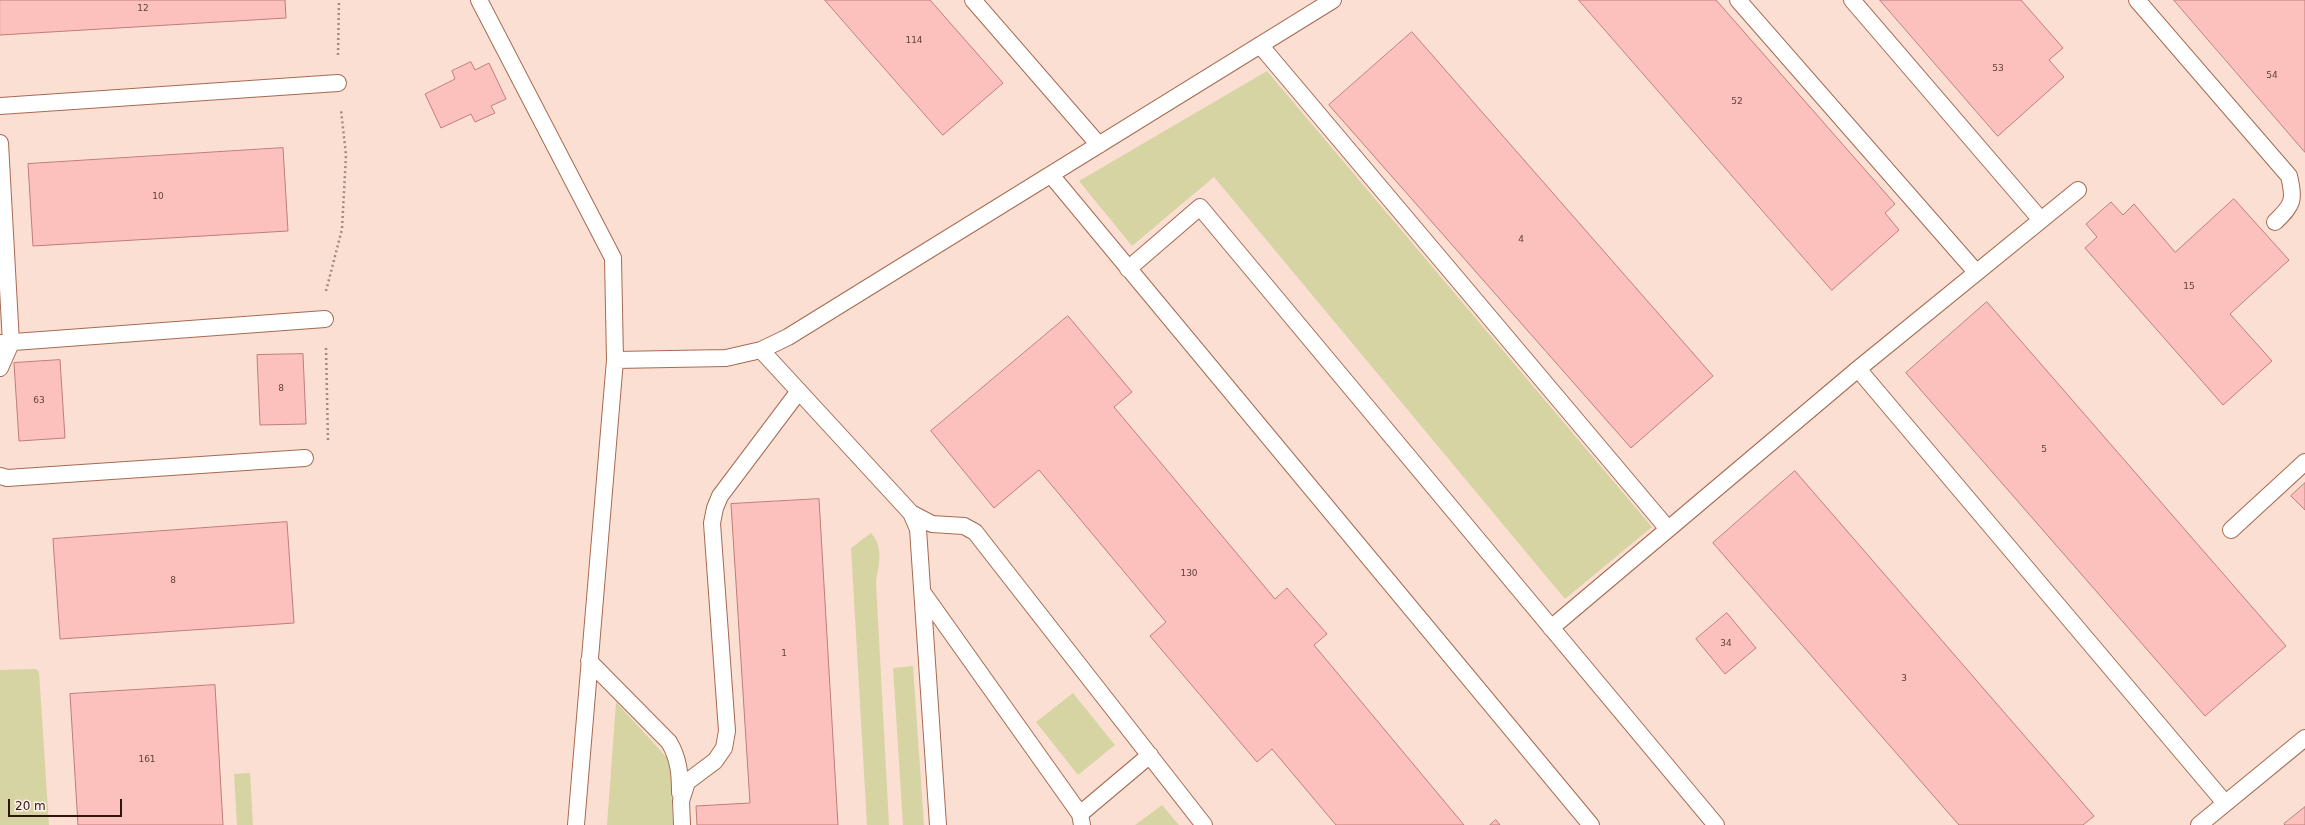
<!DOCTYPE html>
<html>
<head>
<meta charset="utf-8">
<style>
	body { margin:0 }
	#map { position:relative; width:2305px; height:825px; overflow:hidden; background:#fbdfd3; font-family:"DejaVu Sans",sans-serif }
	canvas { display:block }
	.scale { position:absolute; left:8px; top:799px; width:114px; height:18px; box-sizing:border-box; border:2px solid #2e160c; border-top:0; padding-left:5px; font-size:12px; line-height:14px; white-space:nowrap; color:#2e160c; -webkit-text-stroke:3px #feefea; paint-order:stroke }
</style>
</head>
<body>
<div id="map">
<canvas width="2305" height="825"></canvas>
<div class="scale">20 m</div>
</div>
<script>
const ctx = document.querySelector('canvas').getContext('2d');
ctx.lineJoin = 'round';
function fill(path, color) {
  ctx.fillStyle = color;
  ctx.fill(path, 'evenodd');
}
function trace(path, color, width, dash) {
  ctx.strokeStyle = color;
  ctx.lineWidth = width;
  ctx.lineCap = dash ? 'butt' : 'round';
  ctx.setLineDash(dash || []);
  ctx.stroke(path);
}
function write(font, color, halo, rows, align = 'center') {
  ctx.font = font + ' "DejaVu Sans",sans-serif';
  ctx.lineWidth = 3;
  ctx.setLineDash([]);
  ctx.textBaseline = 'middle';
  ctx.strokeStyle = halo;
  ctx.fillStyle = color;
  for (const [text, x, y, turn = 0] of rows) {
    ctx.save();
    ctx.translate(x, y);
    ctx.rotate((+turn || 0) * Math.PI / 180);
    ctx.textAlign = isNaN(turn) ? turn : align;
    if (halo) ctx.strokeText(text, 0, 0);
    ctx.fillText(text, 0, 0);
    ctx.restore();
  }
}
fill(new Path2D(`
	M 1267,71 L 1652,527 L 1565,599 L 1214,177 L 1132,246 L 1079,181 Z
	M 871,533 C 884,547 879,564 876,582 L 889,825 L 867,825 L 851,548 Z
	M 913,666 L 924,825 L 903,825 L 893,668 Z
	M 36,669 L 39,672 L 49,825 L 0,825 L 0,670 Z
	M 1073,693 L 1115,745 L 1078,775 L 1036,722 Z
	M 616,702 L 670,761 L 673,825 L 607,825 Z
	M 250,773 L 253,825 L 237,825 L 234,774 Z
	M 1162,805 L 1179,825 L 1135,825 Z`), '#d7d4a4');
const building = new Path2D(`
	M 0,0 L 285,0 L 286,18 L 0,35 Z
	M 825,0 L 930,0 L 1003,83 L 943,135 Z
	M 1579,0 L 1716,0 L 1895,204 L 1885,213 L 1899,230 L 1832,290 Z
	M 1880,0 L 2021,0 L 2063,48 L 2049,60 L 2064,77 L 1998,136 Z
	M 2174,0 L 2305,0 L 2305,152 Z
	M 1412,32 L 1713,376 L 1631,448 L 1329,105 Z
	M 471,62 L 475,70 L 489,63 L 506,99 L 491,106 L 495,113 L 475,122 L 471,114 L 441,128 L 425,94 L 455,79 L 452,71 Z
	M 283,148 L 288,231 L 33,246 L 28,164 Z
	M 2234,199 L 2289,260 L 2230,314 L 2272,361 L 2223,405 L 2085,248 L 2097,237 L 2086,224 L 2111,202 L 2123,215 L 2134,204 L 2175,252 Z
	M 1987,302 L 2286,646 L 2205,716 L 1906,373 Z
	M 1068,316 L 1132,392 L 1114,407 L 1275,599 L 1287,588 L 1327,634 L 1314,645 L 1464,825 L 1336,825 L 1272,749 L 1257,762 L 1150,636 L 1166,622 L 1039,470 L 994,508 L 931,431 Z
	M 303,354 L 306,424 L 260,425 L 257,355 Z
	M 60,360 L 65,438 L 19,441 L 14,363 Z
	M 1795,471 L 2094,816 L 2083,825 L 1959,825 L 1713,543 Z
	M 2305,483 L 2305,510 L 2291,496 Z
	M 819,499 L 838,825 L 697,825 L 696,806 L 750,803 L 731,504 Z
	M 287,522 L 294,623 L 60,639 L 53,539 Z
	M 1727,613 L 1756,648 L 1725,674 L 1696,639 Z
	M 215,685 L 223,825 L 78,825 L 70,694 Z
	M 2305,807 L 2305,825 L 2285,825 L 2284,824 Z
	M 1496,820 L 1500,825 L 1490,825 Z`);
fill(building, '#fcc1bc');
trace(building, '#c17c78', 1);
const service = new Path2D(`
	M 479,0 L 613,258 L 615,360 L 576,825
	M 973,0 L 1099,145
	M 1738,0 L 1976,272
	M 1852,0 L 2041,220
	M 2137,0 L 2289,176 C 2295,200 2293,205 2275,222
	M 1260,45 L 1668,529
	M 0,106 L 338,83
	M 0,143 L 11,343 L 0,368
	M 1051,175 L 1591,825
	M 1128,269 L 1200,207 L 1716,825
	M 0,343 L 325,319
	M 761,350 L 911,513 L 918,529 L 938,825
	M 615,360 L 726,358 L 761,350 L 788,337 L 1333,0
	M 1858,369 L 2225,803
	M 0,476 L 7,478 L 305,458
	M 911,513 L 932,524 L 964,526 L 975,532 L 1204,825
	M 2231,530 L 2305,462
	M 923,593 L 1080,814 L 1082,825
	M 1551,628 L 1858,369 L 2078,190
	M 589,661 L 669,742 C 679,759 680,774 680,793
	M 1080,814 L 1150,755
	M 682,825 L 681,801 L 687,782 L 715,761 L 724,748 L 727,731 L 712,523 L 715,508 L 720,496 L 799,391
	M 2199,825 L 2305,738`);
trace(service, '#a76a50', 18);
trace(new Path2D(`
	M 338,55 L 339,0
	M 326,291 L 342,229 L 346,155 L 341,110
	M 326,348 L 328,441`), '#a3897e', 2.5, [2, 3]);
trace(service, '#fff', 16);
write('9px', '#624138', null, [
	["12",143,9],
	["114",914,41],
	["53",1998,69],
	["54",2272,76],
	["52",1737,102],
	["10",158,197],
	["4",1521,240],
	["15",2189,287],
	["8",281,389],
	["63",39,401],
	["5",2044,450],
	["130",1189,574],
	["8",173,581],
	["34",1726,644],
	["1",784,654],
	["3",1904,679],
	["161",147,760]
]);
</script>
</body>
</html>
